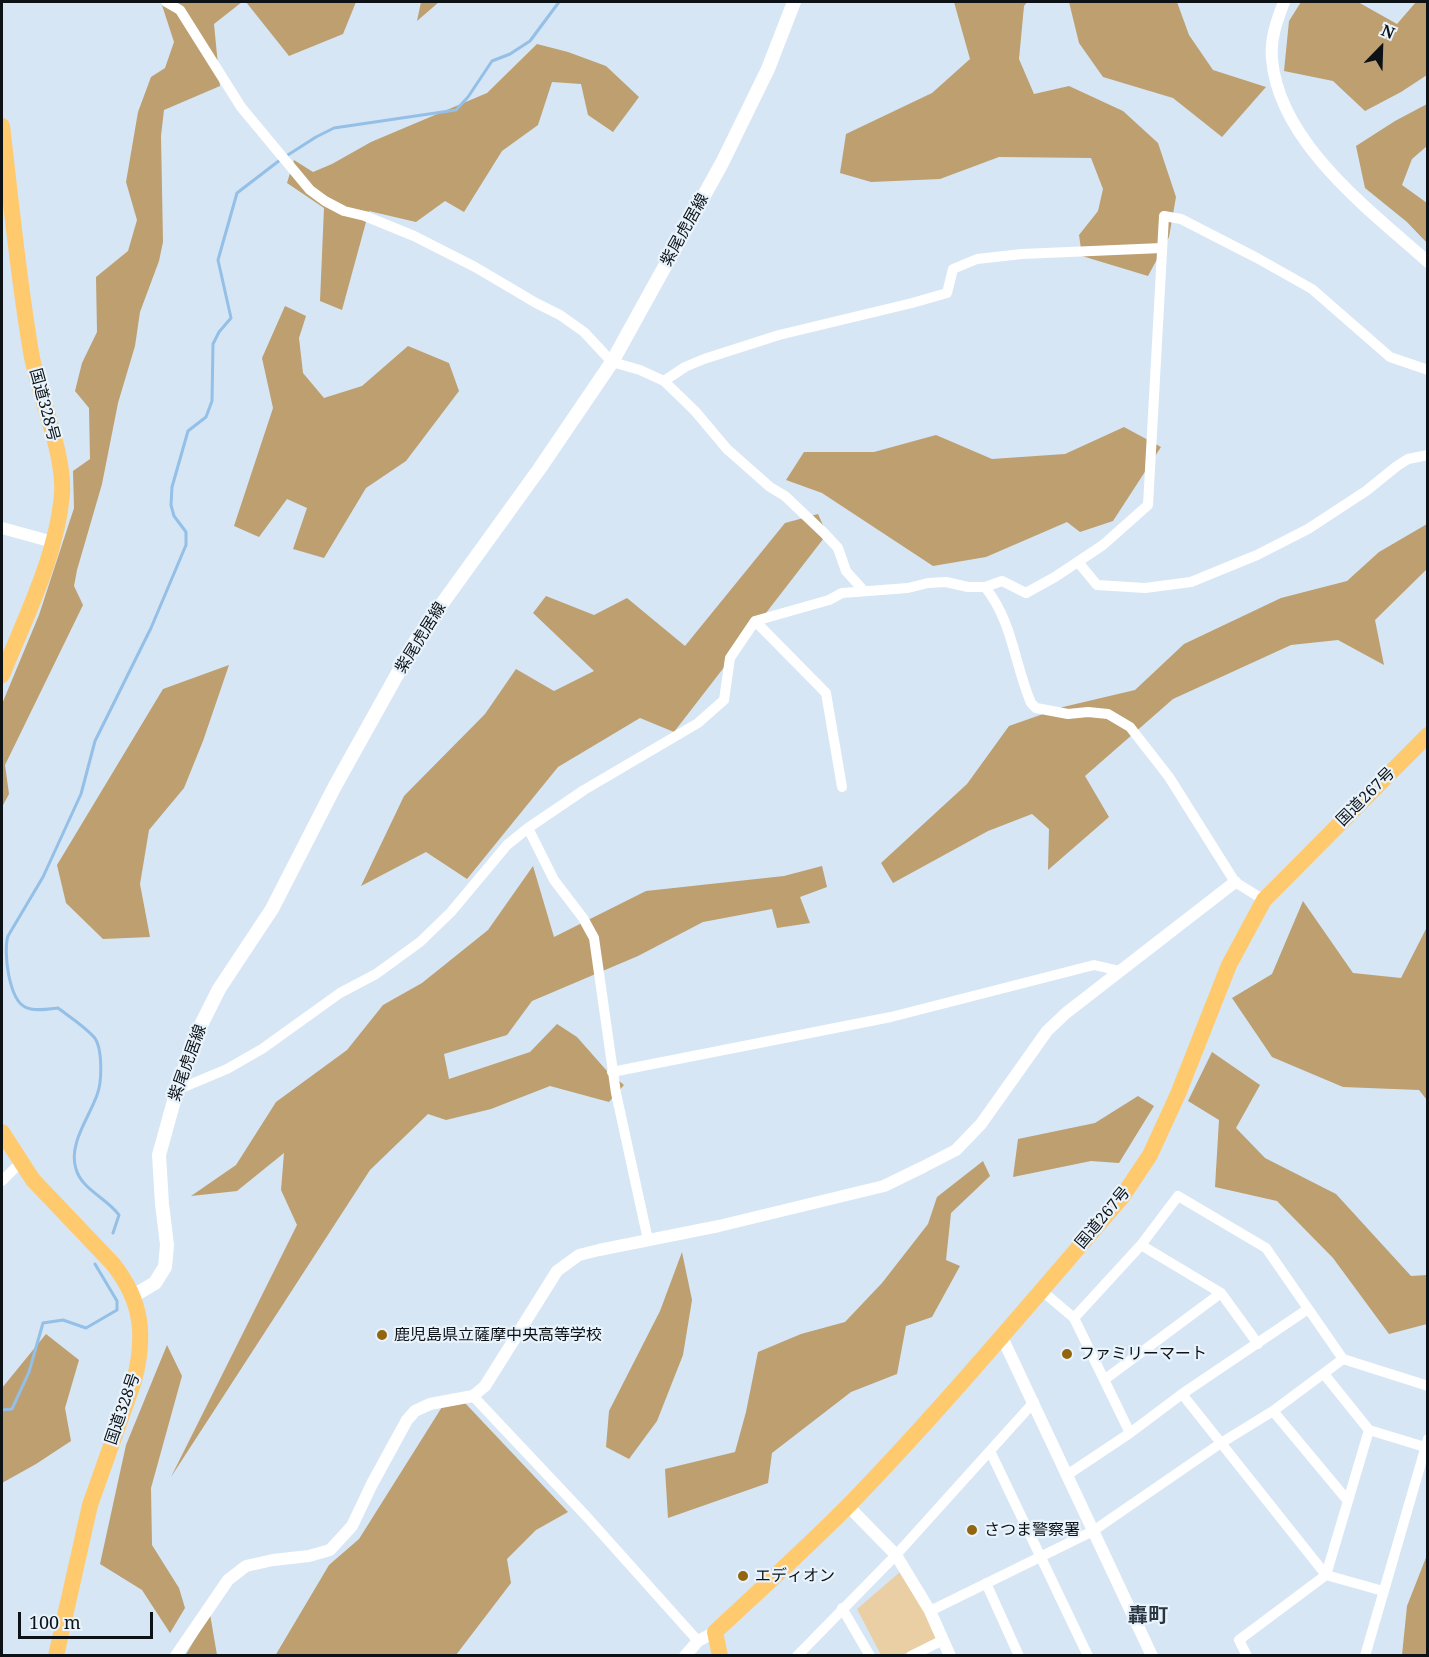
<!DOCTYPE html>
<html>
<head>
<meta charset="utf-8">
<style>
	body { margin:0 }
	#map { position:relative; width:1429px; height:1657px; overflow:hidden; background:#d6e6f5; font-family:"Noto Serif",serif }
	canvas { display:block }
	.frame { position:absolute; inset:0; border:3px solid #0d1217; pointer-events:none }
	.north { position:absolute; left:1351px; top:18px; width:60px; height:60px; -webkit-text-stroke:4px #e9f3fc; paint-order:stroke; rotate:23deg; font-size:16px; font-weight:700; line-height:24px; text-align:center; color:#0d1217 }
	.north::after { content:''; display:block; margin:auto; width:21px; height:27px; background:#0d1217; clip-path:polygon(50% 0,100% 100%,50% 72%,0 100%) }
	.scale { position:absolute; left:18px; top:1612px; width:135px; height:27px; box-sizing:border-box; border:3px solid #0d1217; border-top:0; padding-left:8px; font-size:18px; line-height:21px; white-space:nowrap; color:#0d1217; -webkit-text-stroke:4px #e9f3fc; paint-order:stroke }
</style>
</head>
<body>
<div id="map">
<canvas width="1429" height="1657"></canvas>
<div class="frame"></div>
<div class="north">N</div>
<div class="scale">100 m</div>
</div>
<script>
const ctx = document.querySelector('canvas').getContext('2d');
ctx.lineJoin = 'round';
function fill(path, color) {
  ctx.fillStyle = color;
  ctx.fill(path, 'evenodd');
}
function trace(path, color, width, dash) {
  ctx.strokeStyle = color;
  ctx.lineWidth = width;
  ctx.lineCap = dash ? 'butt' : 'round';
  ctx.setLineDash(dash || []);
  ctx.stroke(path);
}
function write(font, color, halo, rows, align = 'center') {
  ctx.font = font + ' "Noto Serif","Noto Sans JP",serif';
  ctx.lineWidth = 4.5;
  ctx.setLineDash([]);
  ctx.textBaseline = 'middle';
  ctx.strokeStyle = halo;
  ctx.fillStyle = color;
  for (const [text, x, y, turn = 0] of rows) {
    ctx.save();
    ctx.translate(x, y);
    ctx.rotate((+turn || 0) * Math.PI / 180);
    ctx.textAlign = isNaN(turn) ? turn : align;
    if (halo) ctx.strokeText(text, 0, 0);
    ctx.fillText(text, 0, 0);
    ctx.restore();
  }
}
fill(new Path2D(`
	M 900,1572 L 927,1614 L 937,1638 L 902,1655 L 881,1655 L 857,1609 Z`), '#ebcfa4');
fill(new Path2D(`
	M 161,2 L 242,2 L 214,24 L 220,86 L 164,110 L 161,136 L 163,242 L 159,261 L 140,312 L 135,346 L 118,403 L 102,484 L 77,570 L 74,586 L 83,605 L 5,765 L 9,794 L 2,807 L 2,704 L 39,615 L 74,508 L 73,471 L 90,459 L 89,408 L 75,391 L 82,363 L 97,332 L 96,277 L 128,251 L 137,220 L 126,182 L 138,112 L 151,77 L 165,68 L 174,42 Z
	M 246,2 L 356,2 L 343,34 L 289,56 Z
	M 421,2 L 439,2 L 417,21 Z
	M 954,2 L 1027,2 L 1024,6 L 1019,59 L 1034,94 L 1069,86 L 1123,111 L 1158,143 L 1176,197 L 1169,237 L 1148,276 L 1082,256 L 1079,235 L 1098,211 L 1103,189 L 1091,158 L 999,157 L 940,179 L 871,182 L 840,173 L 846,134 L 932,93 L 970,59 Z
	M 1069,2 L 1177,2 L 1189,35 L 1213,70 L 1266,87 L 1222,137 L 1173,98 L 1103,77 L 1079,43 Z
	M 1301,2 L 1358,2 L 1397,24 L 1416,2 L 1427,2 L 1427,75 L 1401,92 L 1365,111 L 1333,81 L 1284,71 L 1289,21 Z
	M 537,44 L 568,52 L 606,66 L 639,97 L 613,132 L 588,115 L 581,84 L 552,82 L 538,125 L 502,151 L 464,212 L 445,201 L 416,222 L 369,211 L 342,310 L 320,301 L 324,208 L 287,183 L 294,160 L 313,172 L 332,164 L 371,142 L 487,93 Z
	M 1427,104 L 1427,146 L 1412,159 L 1402,185 L 1427,203 L 1427,243 L 1407,222 L 1365,188 L 1356,146 L 1395,121 Z
	M 285,306 L 306,316 L 299,338 L 303,373 L 324,398 L 362,386 L 408,346 L 449,363 L 459,391 L 406,461 L 366,488 L 324,558 L 293,549 L 307,508 L 287,499 L 259,537 L 234,526 L 273,408 L 262,358 Z
	M 1124,427 L 1161,447 L 1113,521 L 1080,532 L 1067,522 L 986,557 L 933,566 L 822,493 L 786,480 L 804,452 L 874,452 L 936,435 L 992,459 L 1065,454 Z
	M 818,514 L 827,534 L 674,732 L 640,718 L 558,767 L 467,879 L 426,852 L 361,886 L 404,796 L 485,714 L 516,669 L 554,691 L 594,671 L 533,613 L 546,596 L 594,615 L 627,598 L 685,646 L 785,523 Z
	M 1427,524 L 1427,569 L 1375,620 L 1384,665 L 1338,640 L 1291,645 L 1173,699 L 1085,776 L 1109,817 L 1048,870 L 1049,829 L 1032,814 L 988,831 L 893,883 L 881,863 L 967,784 L 1009,726 L 1063,707 L 1135,690 L 1184,644 L 1281,598 L 1347,581 L 1379,552 Z
	M 229,665 L 203,741 L 184,788 L 149,830 L 140,884 L 150,937 L 103,939 L 66,903 L 57,865 L 163,689 Z
	M 533,866 L 554,937 L 646,891 L 784,876 L 822,866 L 827,887 L 800,897 L 810,923 L 777,928 L 772,909 L 703,922 L 638,956 L 532,1001 L 507,1035 L 444,1054 L 449,1079 L 530,1052 L 557,1024 L 577,1037 L 607,1071 L 624,1085 L 609,1102 L 550,1086 L 491,1109 L 446,1120 L 428,1114 L 370,1170 L 171,1477 L 297,1225 L 281,1190 L 284,1153 L 237,1191 L 191,1196 L 236,1165 L 276,1102 L 347,1050 L 383,1005 L 422,983 L 488,930 Z
	M 1303,901 L 1353,973 L 1401,978 L 1427,927 L 1427,1100 L 1419,1090 L 1343,1087 L 1272,1057 L 1232,998 L 1272,974 Z
	M 1212,1052 L 1260,1085 L 1236,1128 L 1265,1158 L 1336,1194 L 1411,1276 L 1427,1275 L 1427,1324 L 1389,1334 L 1333,1258 L 1277,1201 L 1215,1187 L 1219,1120 L 1188,1101 Z
	M 1138,1096 L 1154,1106 L 1119,1163 L 1091,1161 L 1013,1177 L 1018,1139 L 1095,1123 Z
	M 983,1161 L 990,1176 L 951,1213 L 946,1260 L 960,1266 L 932,1317 L 906,1326 L 897,1374 L 851,1392 L 772,1453 L 768,1483 L 668,1518 L 665,1469 L 735,1452 L 746,1412 L 758,1352 L 801,1334 L 845,1322 L 882,1283 L 928,1224 L 937,1197 Z
	M 682,1252 L 692,1300 L 683,1355 L 657,1421 L 629,1459 L 606,1447 L 609,1411 L 660,1311 Z
	M 46,1334 L 79,1360 L 65,1408 L 71,1441 L 36,1464 L 2,1483 L 2,1388 Z
	M 167,1345 L 182,1376 L 151,1488 L 152,1545 L 179,1588 L 185,1608 L 170,1633 L 142,1590 L 100,1564 L 126,1445 Z
	M 465,1403 L 568,1512 L 536,1530 L 507,1559 L 511,1583 L 456,1655 L 275,1656 L 329,1565 L 359,1539 L 442,1407 Z
	M 1427,1555 L 1427,1655 L 1402,1655 L 1407,1606 Z
	M 210,1614 L 217,1655 L 185,1656 Z`), '#bd9f70');
trace(new Path2D(`
	M 113,1233 L 119,1215 C 107,1198 82,1190 76,1169 C 68,1144 89,1118 97,1095 C 102,1083 103,1048 94,1037 C 84,1026 70,1017 58,1008 C 49,1009 34,1012 25,1007 C 9,999 3,952 8,936 L 43,877 L 81,794 L 95,741 L 151,628 L 186,545 L 186,532 L 174,516 L 171,505 L 172,487 L 188,431 L 206,417 L 212,401 L 213,344 L 219,332 L 231,318 L 218,260 L 237,193 L 280,160 L 316,137 L 334,128 L 456,110 L 468,97 L 492,61 L 510,54 L 530,41 L 559,2
	M 2,1410 L 12,1409 L 29,1372 L 43,1323 L 63,1320 L 86,1328 L 117,1310 L 117,1301 L 95,1264`), '#94bfe6', 3);
trace(new Path2D(`
	M 166,2 L 180,10 L 241,107 L 310,190 L 325,201 L 344,211 L 365,216 L 414,236 L 475,267 L 536,303 L 560,315 L 584,332 L 612,362 L 640,370 L 664,381 L 695,411 L 727,449 L 770,487 L 785,496 L 824,533 L 838,548 L 846,571 L 864,591
	M 664,381 L 685,367 L 704,359 L 779,335 L 912,303 L 947,293 L 953,269 L 977,259 L 1022,254 L 1162,248
	M 1078,562 L 1097,585 L 1145,588 L 1191,582 L 1257,555 L 1308,529 L 1366,491 L 1397,466 L 1408,459 L 1428,455
	M 985,587 L 1002,581 L 1026,593 L 1055,577 L 1103,545 L 1148,505 L 1164,216 L 1181,219 L 1257,258 L 1312,289 L 1390,357 L 1428,370
	M 755,621 L 826,693 L 842,787
	M 528,828 L 554,880 L 583,918 L 594,938 L 616,1093 L 648,1240
	M 612,1072 L 891,1017 L 1094,965 L 1120,971
	M 177,1090 L 227,1069 L 262,1049 L 340,993 L 376,974 L 420,942 L 451,912 L 507,845 L 528,828 L 584,790 L 698,723 L 724,700 L 730,658 L 755,621 L 829,600 L 842,593 L 908,588 L 928,583 L 946,582 L 968,587 L 985,587 C 1013,622 1014,663 1031,703 L 1036,708 L 1068,714 L 1088,712 L 1108,714 L 1130,727 L 1169,777 L 1235,882 L 1264,900
	M 2,1181 L 20,1163
	M 1141,1245 L 1221,1293 L 1258,1344
	M 1041,1290 L 1074,1318 L 1130,1433
	M 1074,1318 L 1141,1245 L 1178,1196 L 1266,1248 L 1343,1359 L 1428,1386
	M 1324,1374 L 1369,1430 L 1425,1447
	M 1104,1380 L 1221,1293
	M 1182,1394 L 1326,1575 L 1383,1591
	M 473,1396 L 587,1517 L 698,1641
	M 1273,1411 L 1348,1501
	M 990,1451 L 1088,1656
	M 1067,1475 L 1130,1433 L 1182,1394 L 1308,1309
	M 986,1583 L 1019,1656
	M 842,1608 L 870,1656
	M 930,1611 L 1093,1531 L 1221,1443 L 1273,1411 L 1343,1359
	M 797,1656 L 896,1555 L 1034,1402
	M 911,1656 L 943,1640
	M 1247,1656 L 1239,1640 L 1326,1575 L 1369,1430
	M 1365,1656 L 1428,1439`), '#fff', 10);
trace(new Path2D(`
	M 1284,2 C 1277,20 1270,39 1272,59 C 1279,143 1370,210 1428,262
	M 2,528 L 53,542
	M 1001,1335 L 1152,1656
	M 848,1506 L 896,1555 L 930,1611 L 950,1656
	M 176,1656 L 228,1580 L 246,1566 L 273,1560 L 309,1556 L 330,1550 L 352,1526 L 372,1484 L 407,1420 L 415,1411 L 430,1404 L 473,1396 L 485,1386 L 557,1271 L 579,1255 L 599,1250 L 719,1226 L 884,1186 L 923,1167 L 956,1150 L 981,1124 L 1047,1031 L 1066,1013 L 1235,882
	M 685,1656 L 698,1641 L 715,1632`), '#fff', 12);
trace(new Path2D(`
	M 133,1296 L 155,1283 L 165,1267 L 167,1245 L 162,1204 L 159,1155 L 177,1090 L 196,1035 L 219,989 L 272,909 L 335,786 L 418,637 L 540,468 L 612,362 L 722,163 L 768,69 L 794,2`), '#fff', 14);
trace(new Path2D(`
	M 2,126 C 11,201 18,277 31,352 C 38,395 65,453 62,494 C 57,555 25,619 2,675
	M 2,1132 L 33,1180 L 113,1264 C 142,1301 146,1335 134,1381 L 90,1505 L 56,1656
	M 720,1656 L 715,1632 C 759,1591 804,1550 847,1507 C 943,1408 1032,1301 1122,1197 L 1150,1155 L 1178,1094 L 1229,965 L 1264,900 L 1428,735`), '#ffca6e', 16);
for (const [x, y, r, color] of [
	[382,1335,6,"#91660f"],
	[1067,1354,6,"#91660f"],
	[972,1530,6,"#91660f"],
	[743,1576,6,"#91660f"]
]) {
  const dot = new Path2D();
  dot.arc(x, y, r, 0, 2 * Math.PI);
  ctx.fillStyle = color;
  ctx.fill(dot);
  trace(dot, '#e9f3fc', 2);
}
write('16px', '#0d1217', '#e9f3fc', [
	["紫尾虎居線",685,230,-61],
	["国道328号",44,405,75],
	["紫尾虎居線",421,638,-58],
	["国道267号",1366,797,-45],
	["紫尾虎居線",188,1063,-70],
	["国道267号",1103,1218,-50],
	["国道328号",123,1409,-71]
]);
write('16px', '#0d1217', '#e9f3fc', [
	["鹿児島県立薩摩中央高等学校",394,1335],
	["ファミリーマート",1079,1354],
	["さつま警察署",984,1530],
	["エディオン",755,1576]
], 'left');
write('bold 20px', '#2a3743', '#e9f3fc', [
	["轟町",1148,1616]
]);
</script>
</body>
</html>
